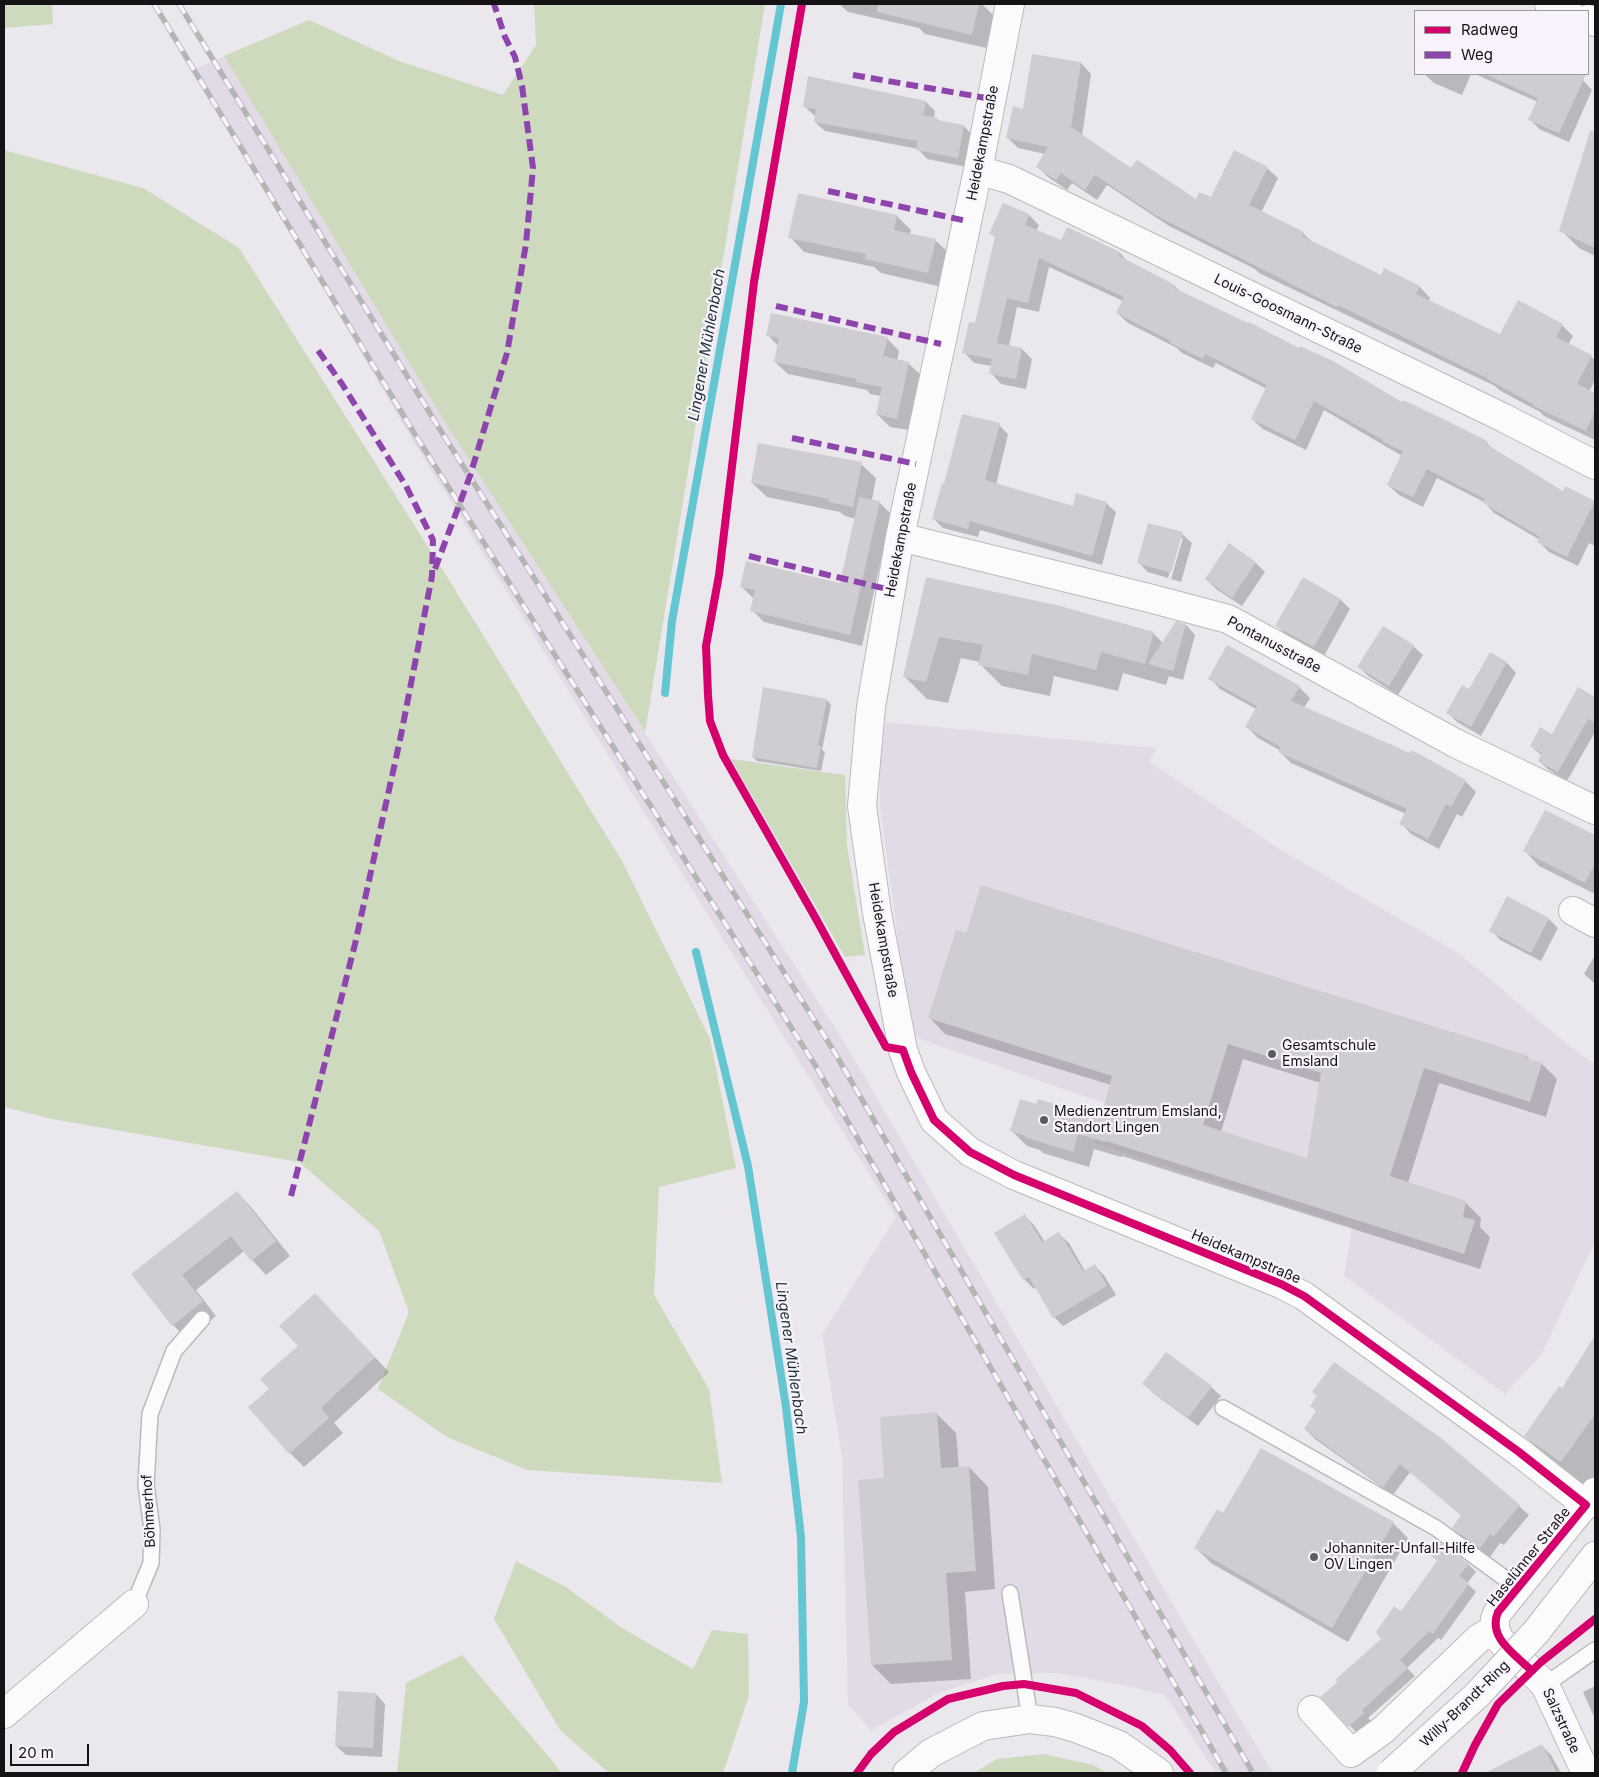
<!DOCTYPE html>
<html>
<head>
<meta charset="utf-8">
<style>
	body { margin:0 }
	#map { position:relative; width:1599px; height:1777px; overflow:hidden; background:#eae7ed; font-family:Inter,sans-serif }
	canvas { display:block }
	.frame { position:absolute; inset:0; border:5px solid #151316; pointer-events:none }
	.legend { position:absolute; left:1414px; top:10px; width:175px; height:65px; box-sizing:border-box; background:#f7f2fc; border:1px solid #9d99a0; margin:0; padding:6px 9px; list-style:none; font-size:15px; color:#151316 }
	.legend li { display:flex; align-items:center; gap:10px; height:25px }
	.legend b { width:25px; border:1px solid #9d99a0 }
	.scale { position:absolute; left:10px; top:1744px; width:79px; height:22px; box-sizing:border-box; border:2px solid #151316; border-top:0; padding-left:6px; font-size:15px; line-height:18px; white-space:nowrap; color:#151316; -webkit-text-stroke:4px #f7f2fc; paint-order:stroke }
</style>
</head>
<body>
<div id="map">
<canvas width="1599" height="1777"></canvas>
<div class="frame"></div>
<ul class="legend">
<li><b style="height:6px;background:#d6006c"></b>Radweg</li>
<li><b style="height:6px;background:#8e44ad"></b>Weg</li>
</ul>
<div class="scale">20 m</div>
</div>
<script>
const ctx = document.querySelector('canvas').getContext('2d');
ctx.lineJoin = 'round';
function fill(path, color) {
  ctx.fillStyle = color;
  ctx.fill(path, 'evenodd');
}
function trace(path, color, width, dash) {
  ctx.strokeStyle = color;
  ctx.lineWidth = width;
  ctx.lineCap = dash ? 'butt' : 'round';
  ctx.setLineDash(dash || []);
  ctx.stroke(path);
}
function write(font, color, halo, rows, align = 'center') {
  ctx.font = font + ' Inter,sans-serif';
  ctx.lineWidth = 4.5;
  ctx.setLineDash([]);
  ctx.textBaseline = 'middle';
  ctx.strokeStyle = halo;
  ctx.fillStyle = color;
  for (const [text, x, y, turn = 0] of rows) {
    ctx.save();
    ctx.translate(x, y);
    ctx.rotate((+turn || 0) * Math.PI / 180);
    ctx.textAlign = isNaN(turn) ? turn : align;
    if (halo) ctx.strokeText(text, 0, 0);
    ctx.fillText(text, 0, 0);
    ctx.restore();
  }
}
fill(new Path2D(`
	M 224,56 L 446,424 L 844,1042 L 1238,1716 L 1273,1773 L 1216,1773 L 1165,1695 L 1119,1684 L 1055,1673 L 997,1674 L 941,1692 L 871,1730 L 848,1704 L 842,1457 L 822,1335 L 896,1217 L 411,438 L 195,69 Z
	M 885,722 L 1156,748 L 1150,762 L 1281,850 L 1460,954 L 1568,1045 L 1595,1064 L 1595,1242 L 1541,1355 L 1505,1394 L 1344,1276 L 1352,1227 L 1094,1143 L 1107,1104 L 911,1036 L 880,806 L 880,759 Z`), '#e2dbe7');
fill(new Path2D(`
	M 4,4 L 52,4 L 53,24 L 4,28 Z
	M 534,4 L 765,4 L 645,732 L 446,424 L 224,56 L 309,20 L 399,61 L 503,95 L 536,45 Z
	M 4,150 L 143,188 L 239,248 L 451,583 L 622,861 L 710,1039 L 736,1168 L 659,1187 L 654,1295 L 709,1389 L 722,1483 L 527,1470 L 447,1437 L 378,1389 L 409,1312 L 379,1231 L 299,1162 L 52,1119 L 4,1107 Z
	M 731,759 L 845,775 L 847,845 L 865,955 L 845,957 Z
	M 516,1561 L 566,1587 L 622,1628 L 693,1669 L 712,1630 L 748,1634 L 749,1695 L 723,1773 L 609,1773 L 560,1730 L 494,1619 Z
	M 462,1655 L 555,1764 L 561,1773 L 397,1773 L 406,1683 Z
	M 1044,1754 L 1093,1765 L 1107,1773 L 974,1773 L 997,1759 Z`), '#cedabe');
fill(new Path2D(`
	M 839,4 L 982,4 L 994,16 L 986,48 L 925,34 L 919,28 L 848,12 Z
	M 1081,63 L 1091,74 L 1082,136 L 1132,170 L 1196,201 L 1212,199 L 1267,168 L 1278,178 L 1261,213 L 1303,233 L 1313,243 L 1382,277 L 1385,270 L 1420,287 L 1430,298 L 1428,302 L 1500,336 L 1562,325 L 1573,336 L 1568,345 L 1591,356 L 1595,361 L 1595,380 L 1589,392 L 1595,394 L 1595,440 L 1544,416 L 1540,412 L 1499,390 L 1495,386 L 1259,273 L 1255,269 L 1169,226 L 1107,185 L 1097,200 L 1072,183 L 1067,190 L 1048,177 L 1037,166 L 1045,154 L 1018,148 L 1007,137 L 1024,110 Z
	M 1424,74 L 1471,74 L 1462,95 L 1434,83 Z
	M 1475,74 L 1568,74 L 1572,77 L 1583,80 L 1592,90 L 1569,142 L 1539,129 L 1530,119 L 1538,102 Z
	M 926,102 L 935,111 L 934,118 L 940,121 L 964,126 L 973,136 L 967,167 L 927,159 L 918,149 L 825,131 L 815,122 L 816,117 L 804,106 Z
	M 1582,163 L 1595,170 L 1595,256 L 1579,248 L 1561,230 Z
	M 1004,204 L 1029,215 L 1039,225 L 1036,231 L 1061,242 L 1068,229 L 1120,253 L 1129,263 L 1174,286 L 1182,293 L 1402,403 L 1486,442 L 1494,450 L 1563,492 L 1566,487 L 1595,503 L 1595,546 L 1589,543 L 1578,566 L 1549,552 L 1539,542 L 1540,540 L 1494,513 L 1484,502 L 1437,478 L 1423,507 L 1399,495 L 1388,485 L 1402,456 L 1324,410 L 1306,450 L 1263,429 L 1252,419 L 1267,389 L 1216,363 L 1213,368 L 1182,353 L 1177,348 L 1128,323 L 1117,313 L 1123,301 L 1049,267 L 1039,312 L 1017,307 L 1009,346 L 1022,349 L 1032,359 L 1026,389 L 1001,384 L 991,373 L 992,366 L 974,363 L 964,352 L 976,324 L 996,238 L 991,234 Z
	M 897,216 L 911,230 L 910,234 L 935,240 L 950,254 L 942,287 L 881,273 L 874,267 L 804,252 L 790,237 Z
	M 768,335 L 887,338 L 899,351 L 897,361 L 908,363 L 921,375 L 909,430 L 890,427 L 877,414 L 881,396 L 870,394 L 867,390 L 788,374 L 775,362 L 778,346 Z
	M 999,425 L 1008,434 L 996,485 L 1073,507 L 1106,503 L 1116,512 L 1102,565 L 980,530 L 978,537 L 943,528 L 933,518 L 945,486 Z
	M 861,464 L 876,478 L 872,500 L 879,502 L 891,514 L 862,646 L 764,622 L 752,610 L 753,598 L 741,586 L 841,585 L 856,519 L 845,516 L 840,512 L 767,497 L 752,483 Z
	M 1182,534 L 1192,543 L 1181,582 L 1171,579 L 1183,538 L 1180,538 L 1168,578 L 1148,572 L 1138,562 Z
	M 1229,545 L 1256,563 L 1265,572 L 1242,606 L 1216,589 L 1206,579 Z
	M 927,579 L 1153,633 L 1163,643 L 1177,623 L 1186,625 L 1195,635 L 1183,680 L 1169,676 L 1166,685 L 1123,673 L 1118,691 L 1054,676 L 1050,696 L 1002,686 L 980,664 L 980,662 L 961,658 L 948,703 L 927,699 L 905,677 Z
	M 1303,579 L 1341,600 L 1350,609 L 1324,656 L 1286,635 L 1277,625 Z
	M 1413,646 L 1423,655 L 1398,695 L 1368,676 L 1359,667 Z
	M 1490,654 L 1507,663 L 1516,673 L 1481,736 L 1457,722 L 1448,713 L 1470,691 Z
	M 1210,678 L 1299,687 L 1310,698 L 1304,708 L 1465,781 L 1476,792 L 1462,817 L 1457,814 L 1439,849 L 1411,834 L 1401,823 L 1406,814 L 1291,763 L 1280,752 L 1281,751 L 1258,738 L 1247,727 L 1256,709 L 1220,689 Z
	M 1578,689 L 1595,699 L 1595,732 L 1567,781 L 1549,770 L 1539,761 L 1541,755 L 1531,746 L 1552,736 Z
	M 827,700 L 831,705 L 822,750 L 825,752 L 821,771 L 757,761 L 753,757 Z
	M 1545,811 L 1595,837 L 1595,894 L 1539,866 L 1525,851 Z
	M 982,887 L 1526,1056 L 1530,1060 L 1542,1064 L 1557,1079 L 1546,1117 L 1439,1083 L 1408,1183 L 1466,1203 L 1481,1218 L 1480,1227 L 1490,1237 L 1480,1269 L 1122,1156 L 1121,1157 L 1094,1149 L 1089,1167 L 1043,1153 L 1040,1150 L 1027,1146 L 1011,1130 L 1037,1106 L 1101,1118 L 1111,1085 L 945,1034 L 930,1018 L 967,934 ZM 1243,1059 L 1321,1083 L 1308,1160 L 1221,1132 Z
	M 1549,919 L 1558,928 L 1541,961 L 1500,940 L 1491,930 Z
	M 1595,955 L 1595,984 L 1584,974 Z
	M 237,1192 L 251,1207 L 290,1256 L 266,1275 L 244,1251 L 196,1290 L 216,1316 L 187,1339 L 173,1325 L 133,1274 Z
	M 1025,1216 L 1034,1225 L 1045,1242 L 1059,1234 L 1069,1243 L 1085,1271 L 1094,1265 L 1104,1275 L 1116,1295 L 1063,1326 L 1054,1317 L 1036,1287 L 1034,1289 L 1024,1279 Z
	M 329,1309 L 389,1372 L 334,1423 L 343,1433 L 304,1467 L 290,1453 L 270,1389 L 299,1346 Z
	M 1595,1338 L 1595,1482 L 1590,1490 L 1553,1464 L 1525,1436 L 1563,1390 Z
	M 1144,1383 L 1211,1387 L 1221,1396 L 1198,1426 L 1153,1393 Z
	M 937,1414 L 956,1433 L 959,1468 L 969,1467 L 988,1487 L 995,1589 L 965,1592 L 971,1679 L 891,1684 L 872,1665 Z
	M 1305,1429 L 1519,1506 L 1529,1515 L 1504,1545 L 1500,1543 L 1490,1557 L 1463,1537 L 1453,1528 L 1462,1516 L 1410,1472 L 1393,1495 L 1315,1439 Z
	M 1224,1515 L 1393,1523 L 1408,1538 L 1348,1642 L 1211,1563 L 1196,1548 Z
	M 1468,1564 L 1476,1572 L 1467,1583 L 1476,1592 L 1441,1640 L 1438,1638 L 1407,1668 L 1415,1676 L 1368,1718 L 1371,1721 L 1357,1733 L 1322,1697 L 1383,1639 L 1402,1613 Z
	M 1595,1686 L 1595,1719 L 1583,1692 Z
	M 376,1694 L 385,1704 L 382,1757 L 346,1755 L 336,1746 Z
	M 1542,1746 L 1551,1755 L 1561,1773 L 1511,1773 L 1506,1764 Z`), '#0003');
trace(new Path2D(`
	M 665,693 L 672,621 L 781,4
	M 696,952 L 748,1166 L 786,1407 L 801,1537 L 804,1702 L 792,1773`), '#64c6d1', 8);
fill(new Path2D(`
	M 878,4 L 979,4 L 972,35 L 877,12 Z
	M 1032,54 L 1081,62 L 1071,127 L 1131,168 L 1137,160 L 1196,199 L 1199,192 L 1211,197 L 1234,150 L 1268,167 L 1249,205 L 1304,232 L 1302,236 L 1381,275 L 1384,268 L 1420,286 L 1416,294 L 1500,334 L 1518,300 L 1563,324 L 1556,337 L 1592,355 L 1577,384 L 1595,393 L 1595,411 L 1586,431 L 1532,405 L 1533,404 L 1487,379 L 1487,378 L 1338,305 L 1337,307 L 1157,216 L 1095,175 L 1085,190 L 1061,173 L 1056,180 L 1036,167 L 1048,147 L 1006,138 L 1013,106 L 1023,109 Z
	M 1485,74 L 1586,74 L 1559,133 L 1528,120 L 1538,98 Z
	M 808,76 L 926,101 L 923,115 L 938,118 L 937,120 L 964,125 L 958,158 L 916,150 L 918,141 L 814,122 L 816,109 L 803,107 Z
	M 1590,131 L 1595,131 L 1595,248 L 1559,231 Z
	M 798,193 L 897,215 L 894,230 L 936,239 L 928,273 L 865,259 L 866,254 L 788,238 Z
	M 1003,203 L 1029,214 L 1025,225 L 1061,240 L 1067,227 L 1120,252 L 1119,256 L 1175,285 L 1174,288 L 1248,323 L 1249,322 L 1299,348 L 1300,346 L 1333,361 L 1402,402 L 1403,400 L 1435,415 L 1487,441 L 1486,444 L 1563,491 L 1565,486 L 1595,501 L 1567,557 L 1537,542 L 1540,537 L 1483,503 L 1485,499 L 1427,469 L 1413,497 L 1387,485 L 1403,451 L 1383,442 L 1383,440 L 1314,401 L 1295,440 L 1251,419 L 1267,385 L 1205,354 L 1203,359 L 1170,343 L 1171,341 L 1116,313 L 1124,297 L 1039,258 L 1028,303 L 1007,298 L 997,343 L 1022,348 L 1016,379 L 989,374 L 992,359 L 962,353 L 969,322 L 975,323 L 995,236 L 989,234 Z
	M 771,313 L 888,337 L 883,356 L 909,362 L 897,419 L 876,414 L 882,387 L 856,382 L 857,379 L 774,362 L 779,338 L 766,336 Z
	M 962,414 L 1000,423 L 985,480 L 1073,506 L 1076,493 L 1107,502 L 1092,556 L 970,521 L 968,529 L 932,519 L 942,483 L 944,484 Z
	M 758,443 L 862,462 L 853,507 L 829,502 L 829,499 L 751,483 Z
	M 859,497 L 880,501 L 850,635 L 750,611 L 755,590 L 740,587 L 746,561 L 840,583 Z
	M 1148,523 L 1183,532 L 1171,573 L 1137,563 Z
	M 1229,543 L 1256,562 L 1232,598 L 1205,579 Z
	M 926,577 L 1056,605 L 1154,632 L 1145,664 L 1101,652 L 1096,670 L 1032,654 L 1028,675 L 978,665 L 983,645 L 939,637 L 926,682 L 903,677 Z
	M 1303,577 L 1341,599 L 1314,647 L 1275,626 Z
	M 1176,621 L 1186,624 L 1173,671 L 1148,664 Z
	M 1383,626 L 1414,645 L 1389,686 L 1357,667 Z
	M 1227,645 L 1300,686 L 1291,701 L 1410,753 L 1412,750 L 1466,780 L 1451,807 L 1446,804 L 1428,839 L 1399,824 L 1407,809 L 1278,752 L 1281,747 L 1245,727 L 1257,706 L 1208,679 Z
	M 1490,652 L 1507,662 L 1471,727 L 1446,713 L 1462,685 L 1469,689 Z
	M 763,687 L 827,699 L 818,746 L 821,746 L 817,768 L 752,757 Z
	M 1578,687 L 1595,697 L 1595,723 L 1588,719 L 1558,772 L 1538,761 L 1542,753 L 1530,746 L 1540,727 L 1552,734 Z
	M 1545,810 L 1595,835 L 1595,863 L 1585,883 L 1523,851 Z
	M 981,885 L 1526,1055 L 1525,1058 L 1542,1063 L 1530,1102 L 1424,1068 L 1390,1176 L 1466,1201 L 1463,1217 L 1475,1220 L 1464,1254 L 1106,1141 L 1105,1142 L 1078,1134 L 1073,1152 L 1025,1137 L 1026,1136 L 1010,1131 L 1020,1099 L 1036,1104 L 1038,1099 L 1101,1117 L 1112,1076 L 928,1018 L 956,930 L 966,933 ZM 1228,1044 L 1321,1073 L 1307,1158 L 1203,1125 Z
	M 1507,896 L 1549,918 L 1531,953 L 1489,931 Z
	M 237,1191 L 276,1241 L 251,1261 L 231,1236 L 182,1275 L 203,1301 L 172,1326 L 131,1274 Z
	M 1025,1214 L 1042,1242 L 1059,1232 L 1083,1271 L 1095,1264 L 1107,1286 L 1053,1318 L 1029,1277 L 1023,1280 L 994,1233 Z
	M 315,1293 L 375,1357 L 321,1408 L 329,1418 L 289,1454 L 248,1407 L 269,1389 L 260,1379 L 298,1346 L 279,1326 Z
	M 1595,1335 L 1595,1414 L 1561,1462 L 1524,1436 L 1559,1386 L 1562,1388 Z
	M 1166,1352 L 1212,1386 L 1188,1418 L 1142,1384 Z
	M 1334,1362 L 1441,1438 L 1520,1505 L 1493,1537 L 1490,1534 L 1480,1548 L 1452,1528 L 1461,1515 L 1400,1464 L 1383,1487 L 1304,1429 L 1316,1411 L 1310,1406 L 1317,1396 L 1312,1392 Z
	M 937,1412 L 941,1468 L 969,1466 L 976,1571 L 946,1573 L 952,1660 L 871,1665 L 858,1480 L 884,1478 L 880,1417 Z
	M 1261,1448 L 1394,1522 L 1332,1628 L 1194,1548 L 1217,1509 L 1223,1513 Z
	M 1440,1543 L 1469,1564 L 1459,1576 L 1469,1583 L 1433,1634 L 1429,1631 L 1400,1660 L 1408,1668 L 1362,1710 L 1364,1713 L 1348,1727 L 1320,1697 L 1338,1682 L 1335,1680 L 1381,1639 L 1376,1632 L 1394,1606 L 1401,1611 L 1437,1561 L 1431,1556 Z
	M 338,1691 L 376,1693 L 373,1748 L 335,1746 Z
	M 1542,1744 L 1557,1773 L 1485,1773 Z`), '#d0cdd2');
const service = new Path2D(`
	M 1223,1408 L 1436,1528 L 1518,1588
	M 1010,1593 L 1030,1719
	M 134,1604 L 151,1563 L 152,1529 L 146,1485 L 150,1414 L 174,1351 L 202,1319
	M 1545,1685 L 1595,1650`);
const minor = new Path2D(`
	M 1010,4 L 978,170 L 900,537 L 871,707 L 862,806 L 877,913 L 903,1050 L 911,1072 L 934,1120 L 970,1152 L 1014,1175 L 1281,1284 L 1304,1296 L 1519,1452 L 1586,1505
	M 1549,4 L 1568,11
	M 1588,19 L 1595,22
	M 978,170 L 1009,179 L 1504,418 L 1595,465
	M 900,537 L 1149,598 L 1228,619 L 1455,743 L 1595,810
	M 1573,911 L 1595,923
	M 1312,1710 L 1351,1753 L 1383,1730 L 1478,1639 L 1495,1628
	M 4,1714 L 134,1604
	M 907,1773 L 931,1753 L 983,1726 L 1030,1719 L 1055,1722 L 1076,1728 L 1119,1745 L 1159,1773
	M 1586,1773 L 1545,1685 L 1499,1639 L 1495,1628 L 1495,1619 L 1498,1612 L 1595,1492`);
const secondary = new Path2D(`
	M 1536,1632 L 1595,1556`);
trace(service, '#bbb9be', 18);
trace(minor, '#bbb9be', 30);
trace(secondary, '#bbb9be', 30);
trace(service, '#fcfbfc', 15);
trace(minor, '#fcfbfc', 28);
trace(secondary, '#fcfbfc', 28);
const rail = new Path2D(`
	M 154,4 L 416,436 L 815,1065 L 1226,1773
	M 179,4 L 439,428 L 832,1048 L 1253,1773`);
trace(rail, '#b5b5b6', 5.5);
trace(rail, '#f7f2fc', 4, [11]);
const secondaryBridge = new Path2D(`
	M 1391,1773 L 1477,1695 L 1536,1632`);
trace(secondaryBridge, '#bbb9be', 30, []);
trace(secondaryBridge, '#fcfbfc', 28);
trace(new Path2D(`
	M 853,75 L 992,99
	M 828,191 L 967,221
	M 776,306 L 941,344
	M 792,438 L 916,464
	M 749,556 L 891,590
	M 435,569 L 470,476 L 507,353 L 526,244 L 533,168 L 522,86 L 515,57 L 505,37 L 494,4
	M 291,1196 L 355,944 L 400,740 L 432,576 L 433,540 L 406,486 L 342,384 L 315,346`), '#8e44ad', 6, [12, 6]);
trace(new Path2D(`
	M 802,4 L 754,282 L 719,575 L 706,646 L 708,695 L 710,721 L 723,755 L 815,917 L 886,1047 L 903,1050 L 911,1072 L 934,1120 L 970,1152 L 1014,1175 L 1281,1284 L 1304,1296 L 1519,1452 L 1586,1505 L 1498,1612 C 1487,1638 1516,1655 1532,1671
	M 857,1773 L 871,1754 L 894,1732 L 948,1699 L 1003,1686 L 1024,1684 L 1076,1693 L 1142,1726 L 1170,1750 L 1190,1773
	M 1462,1773 L 1475,1745 L 1498,1704 L 1541,1662 L 1595,1619`), '#d6006c', 8);
for (const [x, y, r, color] of [
	[1272,1054,5,"#605d61"],
	[1044,1120,5,"#605d61"],
	[1314,1557,5,"#605d61"]
]) {
  const dot = new Path2D();
  dot.arc(x, y, r, 0, 2 * Math.PI);
  ctx.fillStyle = color;
  ctx.fill(dot);
  trace(dot, '#f7f2fc', 2);
}
write('14px', '#151316', '#f7f2fc', [
	["Heidekampstraße",983,143,-79],
	["Louis-Goosmann-Straße",1288,314,26],
	["Heidekampstraße",901,540,-79],
	["Pontanusstraße",1274,645,28],
	["Heidekampstraße",883,940,80],
	["Heidekampstraße",1246,1257,23],
	["Böhmerhof",149,1511,-93],
	["Haselünner Straße",1529,1557,-51],
	["Willy-Brandt-Ring",1465,1704,-44],
	["Salzstraße",1561,1721,65]
]);
write('14px', '#151316', '#f7f2fc', [
	["Gesamtschule",1282,1046],
	["Emsland",1282,1062],
	["Medienzentrum Emsland,",1054,1112],
	["Standort Lingen",1054,1128],
	["Johanniter-Unfall-Hilfe",1324,1549],
	["OV Lingen",1324,1565]
], 'left');
write('italic 15px', '#193032', '#f7f2fc', [
	["Lingener Mühlenbach",707,345,-80],
	["Lingener Mühlenbach",791,1358,82]
]);
</script>
</body>
</html>
